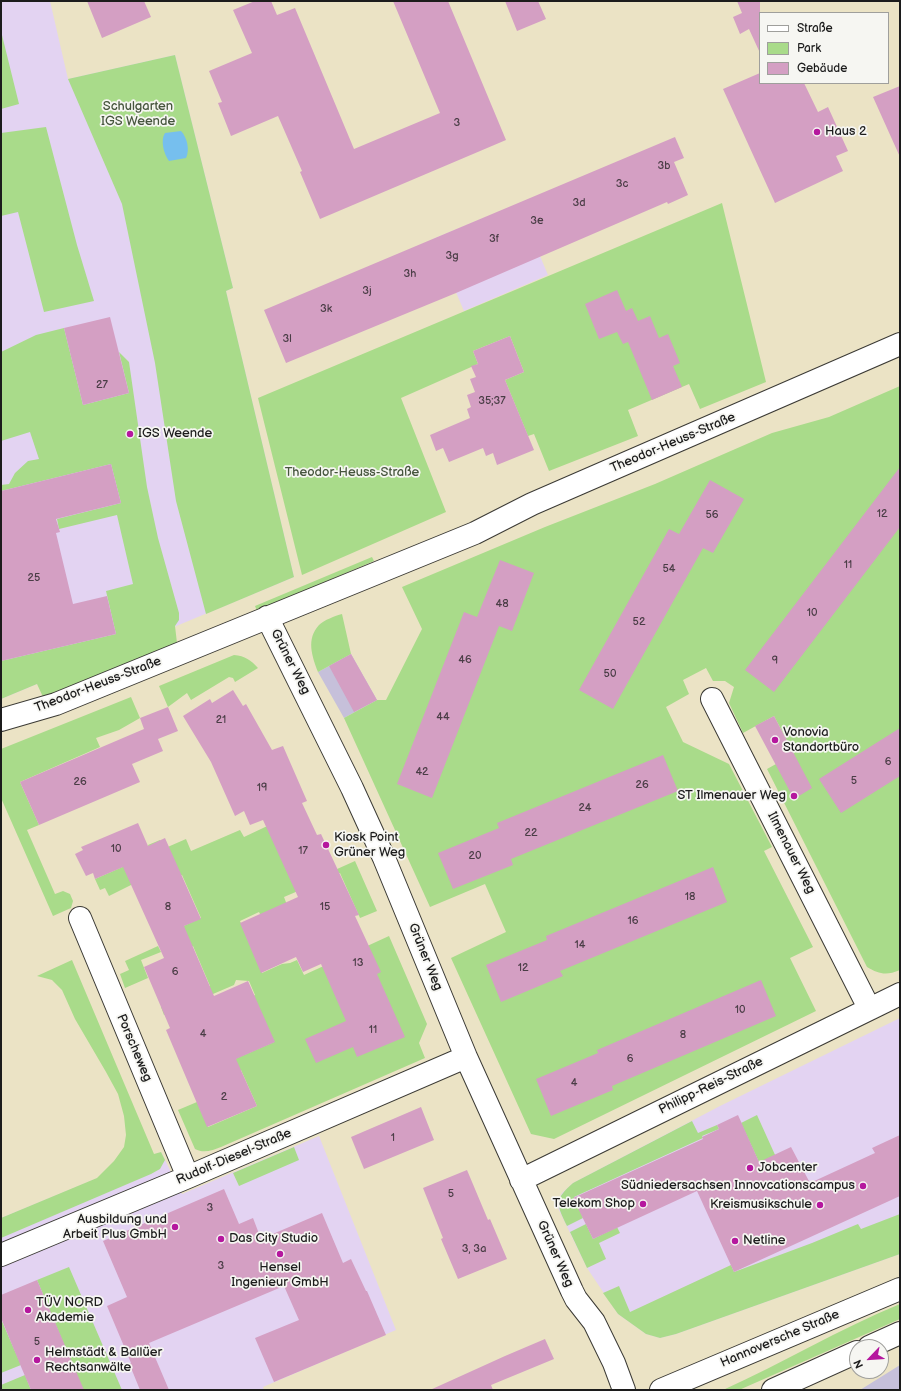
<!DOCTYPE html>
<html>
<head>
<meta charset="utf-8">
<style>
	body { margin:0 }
	#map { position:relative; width:901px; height:1391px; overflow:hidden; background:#ebe3c5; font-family:"Balsamiq Sans",sans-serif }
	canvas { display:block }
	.frame { position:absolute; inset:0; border:2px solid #1c1c1c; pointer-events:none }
	.legend { position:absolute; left:759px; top:12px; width:130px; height:72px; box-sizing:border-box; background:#f6f6f2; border:1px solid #9f9f9c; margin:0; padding:5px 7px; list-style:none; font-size:12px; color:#1c1c1c }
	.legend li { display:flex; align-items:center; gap:8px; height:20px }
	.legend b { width:20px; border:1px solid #9f9f9c }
	.north { position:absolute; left:849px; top:1339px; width:40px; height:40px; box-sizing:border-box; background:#f6f6f2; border:1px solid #9f9f9c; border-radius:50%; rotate:245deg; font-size:11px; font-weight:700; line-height:16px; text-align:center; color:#1c1c1c }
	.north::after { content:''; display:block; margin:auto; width:14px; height:18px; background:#b5179e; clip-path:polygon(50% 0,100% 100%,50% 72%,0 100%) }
</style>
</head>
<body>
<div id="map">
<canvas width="901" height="1391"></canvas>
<div class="frame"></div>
<ul class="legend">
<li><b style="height:5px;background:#fff"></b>Straße</li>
<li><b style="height:11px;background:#a9db8a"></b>Park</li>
<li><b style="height:11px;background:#d49fc3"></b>Gebäude</li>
</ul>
<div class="north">N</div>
</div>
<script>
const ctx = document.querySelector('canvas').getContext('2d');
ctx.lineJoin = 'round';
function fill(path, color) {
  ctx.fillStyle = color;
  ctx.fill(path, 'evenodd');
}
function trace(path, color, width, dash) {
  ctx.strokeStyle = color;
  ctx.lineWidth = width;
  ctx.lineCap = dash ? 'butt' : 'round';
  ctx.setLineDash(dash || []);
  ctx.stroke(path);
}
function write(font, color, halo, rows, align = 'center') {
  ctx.font = font + ' "Balsamiq Sans",sans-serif';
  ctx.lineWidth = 3.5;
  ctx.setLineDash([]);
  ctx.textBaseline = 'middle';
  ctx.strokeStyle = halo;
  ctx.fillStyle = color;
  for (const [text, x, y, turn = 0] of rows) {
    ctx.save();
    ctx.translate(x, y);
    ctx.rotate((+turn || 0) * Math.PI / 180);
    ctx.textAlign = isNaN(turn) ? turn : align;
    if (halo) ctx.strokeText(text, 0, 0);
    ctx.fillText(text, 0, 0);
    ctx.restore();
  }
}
fill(new Path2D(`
	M 1,1 L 50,1 L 68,79 L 175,55 L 233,288 L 226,291 L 294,577 L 1,699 Z
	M 518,204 L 548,275 L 464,311 L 433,239 Z
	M 900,1018 L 900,1254 L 676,1334 L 660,1338 L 646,1334 L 618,1314 L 587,1268 L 558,1208 L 558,1200 L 562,1193 L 573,1183 L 720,1106 Z
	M 319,1136 L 396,1330 L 263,1387 L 264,1390 L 1,1390 L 1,1218 L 161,1152 L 182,1194 Z`), '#e3d3f2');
fill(new Path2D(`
	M 351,654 L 377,700 L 344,718 L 318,672 Z
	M 900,1365 L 900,1390 L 860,1390 Z`), '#c6c0da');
fill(new Path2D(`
	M 1,31 L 19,104 L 1,109 Z
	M 175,55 L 233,288 L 226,291 L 294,577 L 206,614 L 176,501 L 155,363 L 122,204 L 68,79 Z
	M 46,127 L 77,245 L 94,301 L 44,312 L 18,212 L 1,216 L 1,133 Z
	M 722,203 L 766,382 L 700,409 L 689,384 L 628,410 L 638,436 L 549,471 L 534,434 L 528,436 L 505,380 L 524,372 L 510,336 L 473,351 L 478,364 L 401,398 L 446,512 L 302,575 L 258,398 Z
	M 64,328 L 83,405 L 129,393 L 119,352 L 129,362 L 147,487 L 158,538 L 179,613 L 179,620 L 175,626 L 177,643 L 46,697 L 43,697 L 37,684 L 1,699 L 1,661 L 116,634 L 106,591 L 133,584 L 117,515 L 59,529 L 57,519 L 121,503 L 111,464 L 1,491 L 1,485 L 9,484 L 15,473 L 28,461 L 39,459 L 30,432 L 1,441 L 1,352 L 36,335 Z
	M 900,386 L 900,970 C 886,976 879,974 867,967 L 767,769 L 794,754 L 774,716 L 743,733 L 729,703 L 734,687 L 725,681 L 713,681 L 706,668 L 683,680 L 689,694 L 666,707 L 683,742 L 729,764 L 772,847 L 764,851 L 813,947 L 790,958 L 816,1011 L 554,1139 L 531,1134 L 451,958 L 506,932 L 485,884 L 430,907 L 344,718 L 377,700 L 386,700 L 422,629 L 402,587 L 545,527 L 655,484 L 772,433 L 829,417 Z
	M 372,557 L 374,561 L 257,611 L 255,606 Z
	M 342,614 L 351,654 L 318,672 C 312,656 306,639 319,625 C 324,620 335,616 342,614 Z
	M 234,655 C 245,656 251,660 258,668 L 235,682 L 233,678 L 229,677 L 191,700 L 187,693 L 168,707 L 159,686 Z
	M 131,697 L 140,718 L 119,730 L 96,738 L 100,747 L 20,782 L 39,825 L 27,830 L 55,894 L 63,891 L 70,894 L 73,901 L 71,908 L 53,916 L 1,798 L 1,749 Z
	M 280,820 L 317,878 L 355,861 L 377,911 L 360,918 L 340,873 L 284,897 L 287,905 L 261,916 L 259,912 L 240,921 L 262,973 L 282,964 L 290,963 L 297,960 L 304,975 L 389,936 L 427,1024 L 419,1043 L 425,1058 L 221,1147 C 213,1150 204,1154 195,1149 L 178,1110 L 197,1102 L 208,1127 L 257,1106 L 241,1070 L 214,1081 L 209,1070 L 274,1042 L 242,1001 L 255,995 L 249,981 L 236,980 L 234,985 L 164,1015 L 161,1007 L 210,986 L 193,946 L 171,955 L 164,935 L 201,918 L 182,875 L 163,882 L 131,885 L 109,896 L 105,888 L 100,890 L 95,879 L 152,854 L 148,845 L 160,840 L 163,849 L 186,839 L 191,851 L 240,830 L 244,837 Z
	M 158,946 L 161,952 L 141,960 L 148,978 L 125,988 L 120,974 L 129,970 L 125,961 Z
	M 72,960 L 154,1154 L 161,1152 L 165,1160 L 160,1169 L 151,1174 L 1,1238 L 1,1218 L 97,1178 L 114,1161 L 124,1147 L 126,1135 L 124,1116 L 118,1094 L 106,1072 L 75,1019 L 62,990 L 52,980 L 37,976 Z
	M 757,1115 L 785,1177 L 769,1184 L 741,1123 Z
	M 692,1121 L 698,1133 L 717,1125 L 719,1129 L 702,1136 L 703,1138 L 574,1197 L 583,1218 L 567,1226 C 556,1203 554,1200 573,1183 Z
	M 294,1147 L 299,1160 L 239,1186 L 233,1173 Z
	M 900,1214 L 900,1254 L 676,1334 L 660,1338 L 646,1334 L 618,1314 L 603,1293 L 619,1286 L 630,1312 L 731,1265 L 734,1272 L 812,1243 L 858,1224 L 861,1229 Z
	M 586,1224 L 593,1239 L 617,1227 L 620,1233 L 599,1243 L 606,1259 L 587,1268 L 570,1232 Z
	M 69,1267 L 122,1390 L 83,1390 L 37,1280 Z
	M 900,1304 L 900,1319 L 739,1390 L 723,1390 C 783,1363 839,1329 900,1304 Z
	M 1,1319 L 21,1365 L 1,1373 Z
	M 25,1375 L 31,1390 L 1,1390 L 1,1385 Z`), '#a9db8a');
fill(new Path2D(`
	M 181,131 C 187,137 190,150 186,158 L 169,161 C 164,155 160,140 165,133 Z`), '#76bfee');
fill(new Path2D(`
	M 87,1 L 144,1 L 151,17 L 102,38 Z
	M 255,1 L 271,1 L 277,15 L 295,8 L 354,149 L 440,113 L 393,1 L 448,1 L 506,140 L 320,219 L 300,172 L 302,171 L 278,116 L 231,136 L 218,103 L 222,102 L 209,71 L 252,53 L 233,10 Z
	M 505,1 L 538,1 L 546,19 L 517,31 Z
	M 737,1 L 760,1 L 760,53 L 749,29 L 740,34 L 733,17 L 742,13 Z
	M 760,73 L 760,83 L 804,83 L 818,112 L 828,107 L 848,151 L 836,156 L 843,171 L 775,203 L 723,89 Z
	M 900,86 L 900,157 L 873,97 Z
	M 675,137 L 684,158 L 674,162 L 688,195 L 668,204 L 667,202 L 456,293 L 286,363 L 264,310 Z
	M 617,290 L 626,311 L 632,308 L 638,321 L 650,316 L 659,338 L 668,334 L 680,363 L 673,366 L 682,387 L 652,400 L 628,342 L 623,344 L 617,332 L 599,339 L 585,304 Z
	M 110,317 L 129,393 L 83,405 L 64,328 Z
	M 510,336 L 524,372 L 505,380 L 534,450 L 497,465 L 493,453 L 486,456 L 483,448 L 449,462 L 443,448 L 436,451 L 430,435 L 470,418 L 467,409 L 471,407 L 467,395 L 475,392 L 470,379 L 476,377 L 471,366 L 478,364 L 473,351 Z
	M 111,464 L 121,503 L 56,519 L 60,532 L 56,533 L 73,604 L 107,596 L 116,634 L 1,661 L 1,491 Z
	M 900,467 L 900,527 L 774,692 L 745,670 Z
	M 710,480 L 744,499 L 713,553 L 703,548 L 613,709 L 579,690 L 669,529 L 679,534 Z
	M 500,560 L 534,573 L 512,631 L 499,626 L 432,798 L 397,784 L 464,612 L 477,617 Z
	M 351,654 L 377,700 L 354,712 L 329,666 Z
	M 233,690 L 243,706 L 246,704 L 272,750 L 283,746 L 307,801 L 302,803 L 317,835 L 321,834 L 359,915 L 355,916 L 381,972 L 377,974 L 405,1037 L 357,1057 L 353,1047 L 316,1063 L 305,1039 L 346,1021 L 321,964 L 303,972 L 296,957 L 261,973 L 240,923 L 298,897 L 263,820 L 250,825 L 244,811 L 235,816 L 211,762 L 183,716 L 210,699 L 212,703 Z
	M 168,707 L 178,731 L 158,739 L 163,751 L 132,764 L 140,782 L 39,825 L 20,782 L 144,729 L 140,718 Z
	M 774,716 L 812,788 L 794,799 L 755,726 Z
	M 900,728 L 900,776 L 841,813 L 819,779 Z
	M 663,755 L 678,791 L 511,859 L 513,865 L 453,889 L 438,853 L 499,828 L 497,823 Z
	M 138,823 L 148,846 L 165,838 L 201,919 L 184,926 L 214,996 L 248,981 L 275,1042 L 236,1059 L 257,1106 L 207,1127 L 166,1030 L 170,1028 L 144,967 L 164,958 L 123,867 L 95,879 L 93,873 L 86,876 L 75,854 L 83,850 L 81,847 Z
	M 713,867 L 727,902 L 560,971 L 563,976 L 501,1002 L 486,965 L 547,940 L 546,936 Z
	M 761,980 L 776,1016 L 612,1086 L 613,1090 L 551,1116 L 536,1079 L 598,1053 L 597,1050 Z
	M 421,1107 L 434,1140 L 364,1169 L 351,1137 Z
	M 738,1115 L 759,1162 L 791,1147 L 810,1183 L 875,1153 L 872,1148 L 900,1135 L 900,1196 L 734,1272 L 697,1191 L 593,1239 L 573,1198 L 703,1139 L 702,1137 L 719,1129 L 717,1125 Z
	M 467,1170 L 488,1220 L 490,1219 L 507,1259 L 458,1279 L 441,1239 L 443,1238 L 423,1188 Z
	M 224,1189 L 239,1224 L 253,1218 L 261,1239 L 322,1213 L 343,1263 L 351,1259 L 366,1291 L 367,1291 L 386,1335 L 274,1382 L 255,1338 L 299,1320 L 284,1286 L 149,1343 L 169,1390 L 140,1390 L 129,1363 L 131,1363 L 107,1306 L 127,1297 L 103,1241 Z
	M 37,1280 L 84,1390 L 31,1390 L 22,1369 L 1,1318 L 1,1295 Z
	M 545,1339 L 554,1359 L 491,1385 L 493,1390 L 430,1390 L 505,1356 Z`), '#d49fc3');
const minor = new Path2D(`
	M 267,617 L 352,788 L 384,858 L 466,1057 L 572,1291 L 576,1299 L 594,1322 L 614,1363 L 624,1390
	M 712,699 L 869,1008
	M 1,720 L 56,704 L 475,533 L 532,504 L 900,344
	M 80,918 L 188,1177
	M 521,1180 L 900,994
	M 1,1255 L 188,1177 L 466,1057`);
const major = new Path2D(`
	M 869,1347 L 900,1333
	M 661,1390 L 900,1289
	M 773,1390 L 857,1352`);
trace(minor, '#3b3a35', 24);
trace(major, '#3b3a35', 24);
trace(minor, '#fff', 22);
trace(major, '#fff', 22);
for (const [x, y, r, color] of [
	[817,132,4,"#b5179e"],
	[130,434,4,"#b5179e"],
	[775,740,4,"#b5179e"],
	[794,796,4,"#b5179e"],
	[326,845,4,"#b5179e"],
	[750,1168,4,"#b5179e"],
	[863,1186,4,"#b5179e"],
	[643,1204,4,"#b5179e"],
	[820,1205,4,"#b5179e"],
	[175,1227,4,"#b5179e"],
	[221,1239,4,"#b5179e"],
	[735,1241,4,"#b5179e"],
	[280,1254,4,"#b5179e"],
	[28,1310,4,"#b5179e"],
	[37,1360,4,"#b5179e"]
]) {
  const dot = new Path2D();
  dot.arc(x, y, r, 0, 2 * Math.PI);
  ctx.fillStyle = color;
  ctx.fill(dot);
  trace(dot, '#f6f6f2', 1.5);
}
write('11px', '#4a3d46', null, [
	["3",457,123],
	["3b",664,166],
	["3c",622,184],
	["3d",579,203],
	["3e",537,221],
	["3f",494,239],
	["3g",452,256],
	["3h",410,274],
	["3j",367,291],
	["3k",326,309],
	["3l",287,339],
	["27",102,385],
	["35;37",492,401],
	["12",882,514],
	["56",712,515],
	["11",848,565],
	["54",669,569],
	["25",34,578],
	["48",502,604],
	["10",812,613],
	["52",639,622],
	["46",465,660],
	["9",775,661],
	["50",610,674],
	["44",443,717],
	["21",221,720],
	["6",888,762],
	["42",422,772],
	["5",854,781],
	["26",80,782],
	["26",642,785],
	["19",262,788],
	["24",585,808],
	["22",531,833],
	["10",116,849],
	["17",303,851],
	["20",475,856],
	["18",690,897],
	["8",168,907],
	["15",325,907],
	["16",633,921],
	["14",580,945],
	["13",358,963],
	["12",523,968],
	["6",175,972],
	["10",740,1010],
	["11",373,1030],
	["4",203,1034],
	["8",683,1035],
	["6",630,1059],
	["4",574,1083],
	["2",224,1097],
	["1",393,1138],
	["5",451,1194],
	["3",210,1208],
	["3, 3a",474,1249],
	["3",221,1266],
	["5",37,1342]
]);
write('13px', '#46553d', '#f6f6f2', [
	["Schulgarten",138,107],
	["IGS Weende",138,122],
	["Theodor-Heuss-Straße",352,473]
]);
write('13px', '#1c1c1c', '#f6f6f2', [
	["Haus 2",825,132],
	["IGS Weende",138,434],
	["Vonovia",783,733],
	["Standortbüro",783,748],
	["ST Ilmenauer Weg",786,796,"right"],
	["Kiosk Point",334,838],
	["Grüner Weg",334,853],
	["Jobcenter",758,1168],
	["Südniedersachsen Innovcationscampus",855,1186,"right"],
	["Telekom Shop",635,1204,"right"],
	["Kreismusikschule",812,1205,"right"],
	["Ausbildung und",167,1220,"right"],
	["Arbeit Plus GmbH",167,1235,"right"],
	["Das City Studio",229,1239],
	["Netline",743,1241],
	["Hensel",280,1268,"center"],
	["Ingenieur GmbH",280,1283,"center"],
	["TÜV NORD",36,1303],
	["Akademie",36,1318],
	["Helmstädt & Ballüer",45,1353],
	["Rechtsanwälte",45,1368]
], 'left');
write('13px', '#1c1c1c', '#f6f6f2', [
	["Theodor-Heuss-Straße",673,443,-23],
	["Grüner Weg",290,662,63],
	["Theodor-Heuss-Straße",98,685,-21],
	["Ilmenauer Weg",791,853,63],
	["Grüner Weg",425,957,68],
	["Porscheweg",134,1048,67],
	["Philipp-Reis-Straße",711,1086,-26],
	["Rudolf-Diesel-Straße",234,1157,-23],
	["Grüner Weg",555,1254,66],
	["Hannoversche Straße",780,1339,-23]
]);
</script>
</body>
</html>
